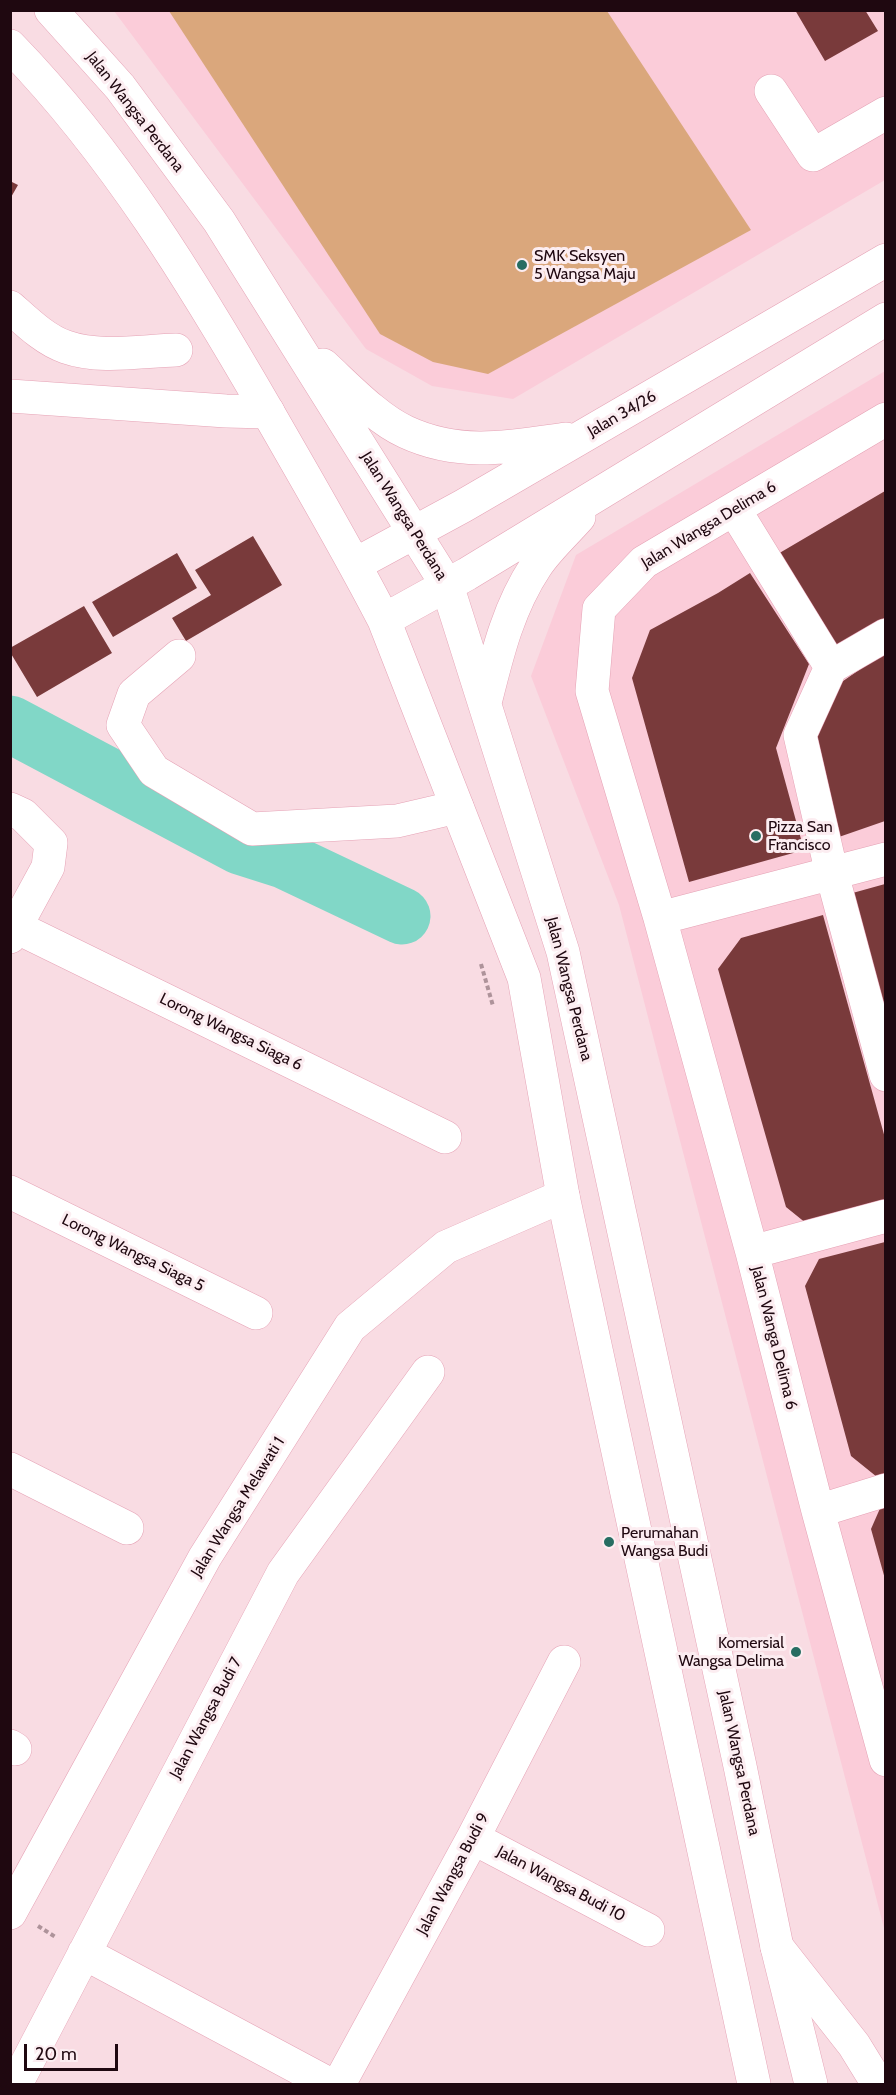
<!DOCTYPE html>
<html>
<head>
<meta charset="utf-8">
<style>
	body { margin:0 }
	#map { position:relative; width:896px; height:2095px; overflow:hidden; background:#f9dce3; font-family:Cabin,sans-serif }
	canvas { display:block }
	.frame { position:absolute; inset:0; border:12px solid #1f0810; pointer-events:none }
	.scale { position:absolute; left:24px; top:2044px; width:94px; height:27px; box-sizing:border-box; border:3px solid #1f0810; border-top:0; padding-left:8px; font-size:18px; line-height:21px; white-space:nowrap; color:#1f0810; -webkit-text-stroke:4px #fcedf1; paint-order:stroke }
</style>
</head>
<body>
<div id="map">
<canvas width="896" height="2095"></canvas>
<div class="frame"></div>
<div class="scale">20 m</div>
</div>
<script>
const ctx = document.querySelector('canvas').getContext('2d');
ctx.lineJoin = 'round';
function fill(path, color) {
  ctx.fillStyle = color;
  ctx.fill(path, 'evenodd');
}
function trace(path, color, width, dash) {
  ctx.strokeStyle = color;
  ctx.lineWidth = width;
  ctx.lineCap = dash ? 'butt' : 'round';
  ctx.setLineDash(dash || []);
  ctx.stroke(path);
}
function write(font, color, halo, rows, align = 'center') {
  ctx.font = font + ' Cabin,sans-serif';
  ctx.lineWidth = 6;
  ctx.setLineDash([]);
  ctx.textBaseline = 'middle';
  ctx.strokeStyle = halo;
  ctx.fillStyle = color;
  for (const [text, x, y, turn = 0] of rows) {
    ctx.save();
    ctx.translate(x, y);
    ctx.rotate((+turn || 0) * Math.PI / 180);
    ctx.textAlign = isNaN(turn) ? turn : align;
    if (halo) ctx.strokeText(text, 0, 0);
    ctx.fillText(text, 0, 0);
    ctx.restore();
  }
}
fill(new Path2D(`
	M 114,11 L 885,11 L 885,180 L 513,399 L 432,386 L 366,349 Z
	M 885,371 L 885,1932 L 619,905 L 531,676 L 576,555 Z`), '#fbccd9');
fill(new Path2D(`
	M 169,11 L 607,11 L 751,230 L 488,374 L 433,362 L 380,334 Z`), '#daa77c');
trace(new Path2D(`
	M 10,724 L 240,846 L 284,860 L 402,916`), '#81d7c7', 57);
fill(new Path2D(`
	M 795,10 L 865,10 L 878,31 L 825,61 Z
	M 10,181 L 18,185 L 10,199 Z
	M 885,491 L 885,624 L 830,657 L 771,558 Z
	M 253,536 L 282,585 L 186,641 L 172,618 L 211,595 L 195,570 Z
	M 177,553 L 197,588 L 113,637 L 92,602 Z
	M 750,573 L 809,664 L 776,748 L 804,850 L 689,882 L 632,678 L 650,630 L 718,593 Z
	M 84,606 L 112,653 L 37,697 L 10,652 L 10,648 Z
	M 885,652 L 885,821 L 836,838 L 810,740 L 833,688 Z
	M 885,884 L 885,1027 L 849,894 Z
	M 823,915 L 885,1138 L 885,1208 L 812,1228 L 786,1207 L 718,969 L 741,938 Z
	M 885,1242 L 885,1475 L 877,1477 L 851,1456 L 805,1286 L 819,1259 Z
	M 885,1497 L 885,1579 L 871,1529 Z`), '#793a3b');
const minor = new Path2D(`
	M 771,91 L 813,155 L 886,113
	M 10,307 C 27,322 45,340 66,347 C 100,359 141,351 176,350
	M 10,396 L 226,411 L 268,412
	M 886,419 L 644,562 L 599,609 L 592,691 L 660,918 L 752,1252 L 818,1511 L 886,1760
	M 734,509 L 831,667
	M 886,635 L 831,667 L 800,735 L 832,874 L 886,1075
	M 179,656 L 134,694 L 123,725 L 154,771 L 252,829 L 397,821 L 457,807
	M 10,809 L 23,815 L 51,843 L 48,867 L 10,937
	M 660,918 L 886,859
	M 16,927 L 445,1137
	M 10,1192 L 256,1313
	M 752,1252 L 886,1216
	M 10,1469 L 127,1528
	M 818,1511 L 886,1490
	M 10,1746 L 15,1749
	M 473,1838 L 648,1930
	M 10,1913 L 205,1557 L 350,1327 L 446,1247 L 563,1196
	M 777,1947 L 854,2045 L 878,2084
	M 84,1953 L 329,2084
	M 16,2084 L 283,1573 L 428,1372
	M 339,2084 L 473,1838 L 564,1662`);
const major = new Path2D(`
	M 51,10 L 120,87 L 219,221 L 447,585 L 563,952 L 740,1766 L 777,1947 L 811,2084
	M 10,46 C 115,154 194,284 269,414 C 308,482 348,550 384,620 L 524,978 L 563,1196 L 754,2084
	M 323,365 C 347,387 377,419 406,432 C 460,457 510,447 566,439
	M 356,564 L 463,506 L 886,260
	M 384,620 L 467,574 L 886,319
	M 485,703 C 497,655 508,608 536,566 C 548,548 565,533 579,517`);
trace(minor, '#e5a2b5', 34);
trace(major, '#e5a2b5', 34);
trace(new Path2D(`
	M 481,964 L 493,1006
	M 38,1926 L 57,1938`), '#ae939a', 4, [4.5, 3]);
trace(minor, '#fff', 33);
trace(major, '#fff', 33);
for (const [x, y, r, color] of [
	[522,265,6,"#276d62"],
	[756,836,6,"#276d62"],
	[609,1542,6,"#276d62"],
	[796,1652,6,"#276d62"]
]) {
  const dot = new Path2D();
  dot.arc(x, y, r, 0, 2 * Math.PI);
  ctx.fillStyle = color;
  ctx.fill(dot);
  trace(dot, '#fcedf1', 2);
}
write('16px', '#1f0810', '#fcedf1', [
	["Jalan Wangsa Perdana",135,112,52],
	["Jalan 34/26",622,414,-30],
	["Jalan Wangsa Perdana",404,516,58],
	["Jalan Wangsa Delima 6",709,525,-31],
	["Jalan Wangsa Perdana",569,989,76],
	["Lorong Wangsa Siaga 6",231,1032,26],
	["Lorong Wangsa Siaga 5",133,1253,26],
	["Jalan Wanga Delima 6",774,1338,76],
	["Jalan Wangsa Melawati 1",238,1507,-58],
	["Jalan Wangsa Budi 7",206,1718,-62],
	["Jalan Wangsa Perdana",739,1763,78],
	["Jalan Wangsa Budi 9",453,1874,-62],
	["Jalan Wangsa Budi 10",561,1884,28]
]);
write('16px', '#1f0810', '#fcedf1', [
	["SMK Seksyen",534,256],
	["5 Wangsa Maju",534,274],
	["Pizza San",768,827],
	["Francisco",768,845],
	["Perumahan",621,1533],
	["Wangsa Budi",621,1551],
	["Komersial",784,1643,"right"],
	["Wangsa Delima",784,1661,"right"]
], 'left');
</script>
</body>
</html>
